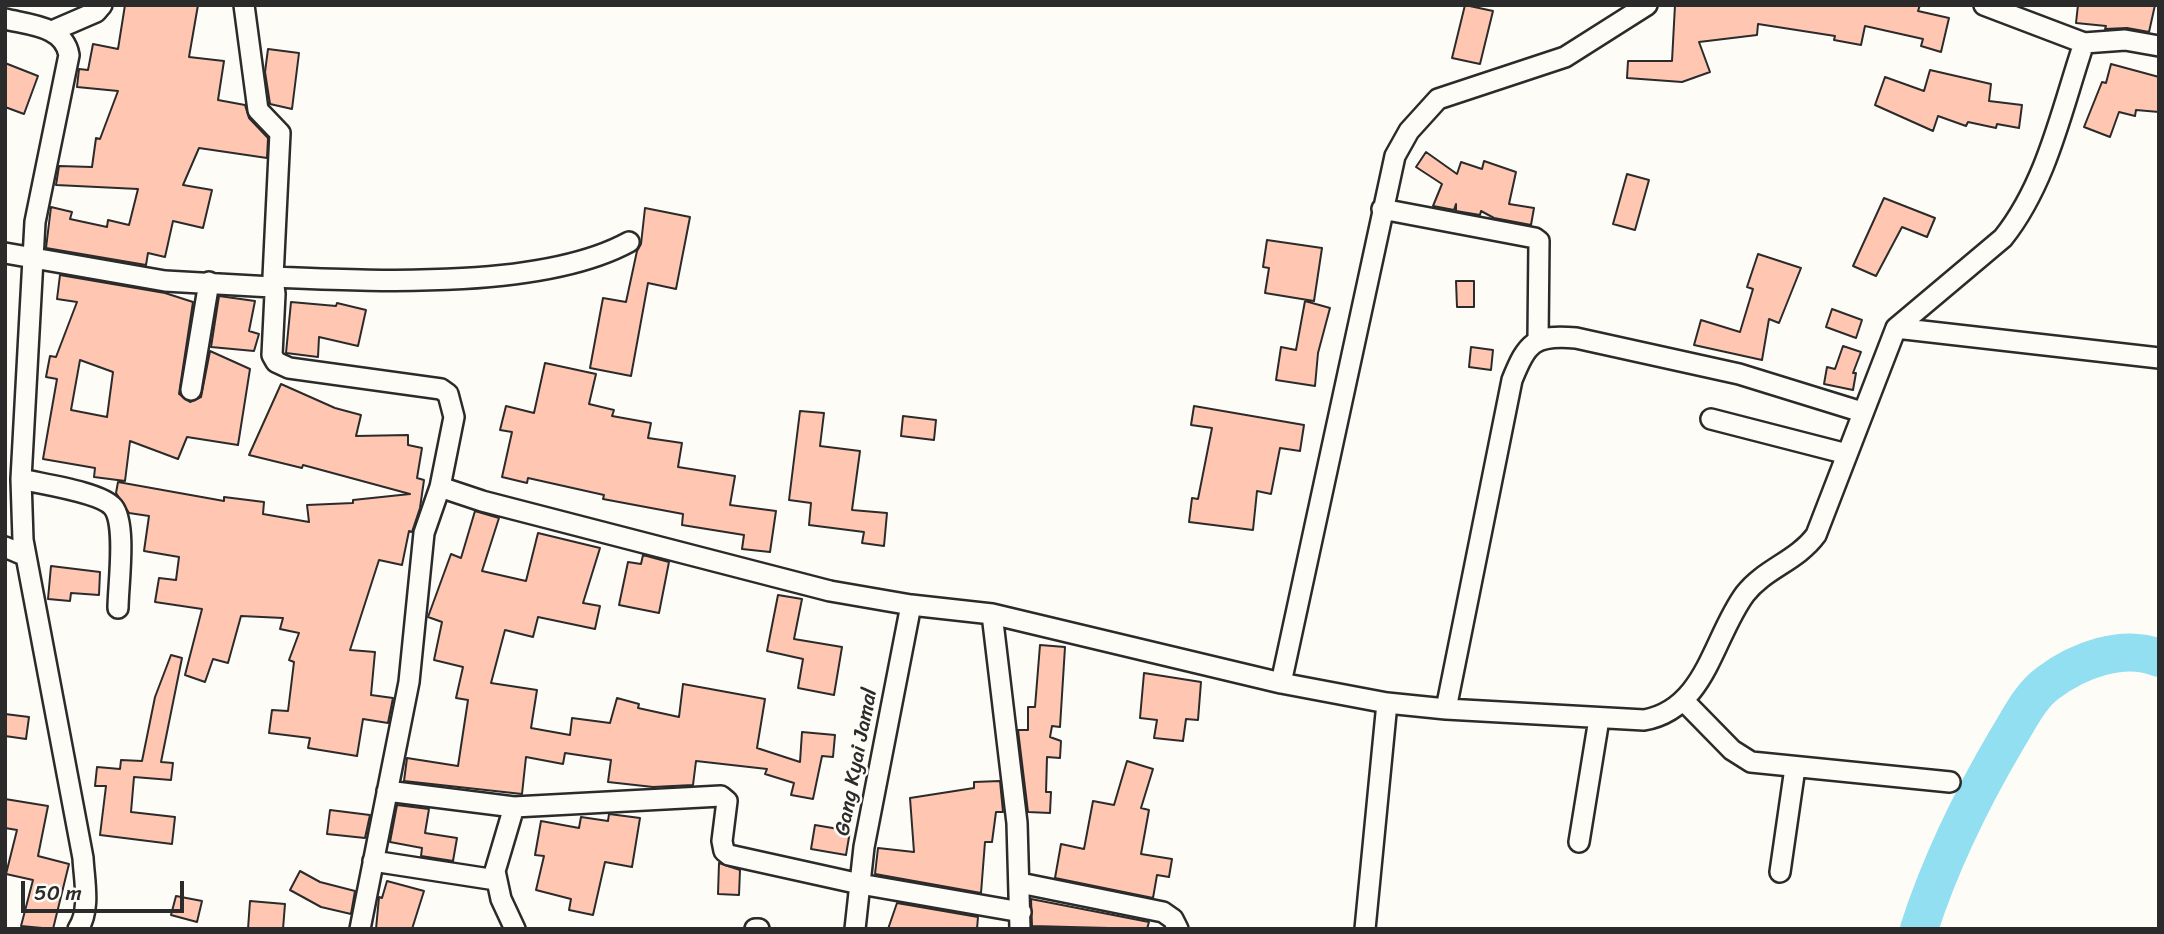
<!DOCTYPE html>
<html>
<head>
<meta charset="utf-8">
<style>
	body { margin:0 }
	#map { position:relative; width:2164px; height:934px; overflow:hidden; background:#fdfcf7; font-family:Sriracha,sans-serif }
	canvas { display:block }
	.frame { position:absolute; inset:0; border:7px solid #2b2b2b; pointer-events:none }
	.scale { position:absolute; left:21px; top:881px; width:163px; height:32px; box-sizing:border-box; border:4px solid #2b2b2b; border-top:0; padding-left:9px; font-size:21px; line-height:24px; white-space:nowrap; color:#2b2b2b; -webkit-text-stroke:5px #fdfcf7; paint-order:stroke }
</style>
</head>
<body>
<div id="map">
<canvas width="2164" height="934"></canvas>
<div class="frame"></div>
<div class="scale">50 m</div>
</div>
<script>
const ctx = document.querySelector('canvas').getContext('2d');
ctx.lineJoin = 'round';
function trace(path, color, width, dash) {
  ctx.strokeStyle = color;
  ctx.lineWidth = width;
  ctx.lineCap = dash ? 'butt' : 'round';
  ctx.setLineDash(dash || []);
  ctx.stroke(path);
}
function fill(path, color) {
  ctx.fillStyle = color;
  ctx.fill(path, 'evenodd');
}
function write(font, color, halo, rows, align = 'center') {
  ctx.font = font + ' Sriracha,sans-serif';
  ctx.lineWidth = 5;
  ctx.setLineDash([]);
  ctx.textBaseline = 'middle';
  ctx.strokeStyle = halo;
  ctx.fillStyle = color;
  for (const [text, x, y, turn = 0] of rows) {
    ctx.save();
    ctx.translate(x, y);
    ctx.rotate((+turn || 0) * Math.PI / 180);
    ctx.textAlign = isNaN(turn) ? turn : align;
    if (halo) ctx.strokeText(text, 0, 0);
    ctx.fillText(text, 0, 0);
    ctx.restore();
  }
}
trace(new Path2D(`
	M 1919,929 C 1941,861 1971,800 2007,739 C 2019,720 2029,697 2048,683 C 2077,661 2123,643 2159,658`), '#91dff0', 38);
const building = new Path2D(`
	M 125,5 L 198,5 L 189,57 L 224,61 L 218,100 L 245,105 L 249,118 L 268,138 L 267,158 L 199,148 L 183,185 L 212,190 L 203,228 L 173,221 L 165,257 L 148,253 L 146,265 L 46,248 L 51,207 L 72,212 L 70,219 L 107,227 L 108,220 L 129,225 L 138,189 L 56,185 L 59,166 L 92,167 L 96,138 L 100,139 L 118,91 L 77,87 L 79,69 L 88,70 L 93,44 L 118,49 Z
	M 1465,5 L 1493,11 L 1480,64 L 1452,58 Z
	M 1675,5 L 1920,5 L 1918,11 L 1949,18 L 1941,52 L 1921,46 L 1923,39 L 1865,26 L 1861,45 L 1834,40 L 1835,36 L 1758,24 L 1757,35 L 1699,42 L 1710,72 L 1682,82 L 1627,78 L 1628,61 L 1672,61 Z
	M 2078,5 L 2155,5 L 2149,32 L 2127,28 L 2105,29 L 2106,26 L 2076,23 Z
	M 268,49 L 299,53 L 292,109 L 270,104 L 265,72 Z
	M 5,63 L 38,76 L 24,114 L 5,107 Z
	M 2111,64 L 2159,77 L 2159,112 L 2136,110 L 2135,116 L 2119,112 L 2110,137 L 2084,127 L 2102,82 L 2106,83 Z
	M 1930,70 L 1991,84 L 1989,101 L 2022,105 L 2019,128 L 1997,124 L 1996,128 L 1968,122 L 1966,126 L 1938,116 L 1933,131 L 1875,105 L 1885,77 L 1924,91 Z
	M 1426,152 L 1457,174 L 1461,162 L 1482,169 L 1484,161 L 1516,172 L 1509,204 L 1534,208 L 1531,225 L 1494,218 L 1481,211 L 1480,215 L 1456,211 L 1456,204 L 1454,210 L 1433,206 L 1442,184 L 1416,167 Z
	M 1627,174 L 1649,180 L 1635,230 L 1613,224 Z
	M 1884,198 L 1935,218 L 1927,237 L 1902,227 L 1876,276 L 1853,266 Z
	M 645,208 L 690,217 L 676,289 L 648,283 L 631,376 L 590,368 L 603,298 L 626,302 L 637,251 L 641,244 Z
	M 1267,240 L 1322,248 L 1314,301 L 1265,293 L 1269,268 L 1263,267 Z
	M 1758,254 L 1801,268 L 1779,323 L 1769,319 L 1762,360 L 1694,345 L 1701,320 L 1740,332 L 1753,289 L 1747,287 Z
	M 60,275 L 165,293 L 193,302 L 179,394 L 190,402 L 201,397 L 210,351 L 250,369 L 238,445 L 187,437 L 178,459 L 130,441 L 125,481 L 94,477 L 95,468 L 43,459 L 57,379 L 46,377 L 50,356 L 56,357 L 77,302 L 57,299 ZM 80,360 L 113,372 L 107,417 L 71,410 Z
	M 1456,281 L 1474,281 L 1474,307 L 1457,307 Z
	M 219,296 L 255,301 L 249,331 L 259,334 L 254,351 L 211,347 Z
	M 1305,301 L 1330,308 L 1318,353 L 1315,386 L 1276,380 L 1281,347 L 1296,350 Z
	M 291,302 L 336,306 L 337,303 L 366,310 L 358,346 L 319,337 L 318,357 L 286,353 Z
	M 1832,309 L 1862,320 L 1856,338 L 1826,327 Z
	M 1843,346 L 1861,352 L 1853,373 L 1856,373 L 1853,390 L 1824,384 L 1827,367 L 1835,369 Z
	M 1471,347 L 1493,350 L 1491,370 L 1469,367 Z
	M 545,363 L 596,374 L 589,404 L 614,410 L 612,416 L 651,423 L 648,438 L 682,443 L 678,467 L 735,476 L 730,505 L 776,511 L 770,552 L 742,549 L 744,535 L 682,525 L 683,514 L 603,499 L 604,495 L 528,478 L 527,483 L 502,477 L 512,432 L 500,430 L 506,406 L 534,413 Z
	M 281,384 L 335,408 L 361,415 L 356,436 L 408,435 L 408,445 L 422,448 L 417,478 L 424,480 L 420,508 L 412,532 L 409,531 L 402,565 L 379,560 L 350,650 L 375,652 L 371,695 L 393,698 L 388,723 L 363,719 L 357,756 L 308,748 L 310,738 L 269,733 L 272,710 L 288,711 L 294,662 L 289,660 L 299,633 L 280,629 L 283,618 L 241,616 L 228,663 L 213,659 L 205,682 L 185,675 L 202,609 L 155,602 L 159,578 L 176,580 L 179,557 L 144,551 L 149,516 L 129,513 L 116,493 L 118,482 L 224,501 L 224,497 L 264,502 L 263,514 L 309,522 L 307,505 L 353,503 L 353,500 L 410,494 L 303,465 L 302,468 L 249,455 Z
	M 1194,406 L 1304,425 L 1300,451 L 1280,448 L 1271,494 L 1257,491 L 1253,530 L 1189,522 L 1192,498 L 1198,499 L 1212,428 L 1191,425 Z
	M 800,411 L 824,413 L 820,446 L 860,451 L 852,510 L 887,513 L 884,546 L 862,543 L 864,532 L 809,525 L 811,503 L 789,500 Z
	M 903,416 L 936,420 L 934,440 L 901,436 Z
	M 475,511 L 499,518 L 482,571 L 526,581 L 538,533 L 600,548 L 583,603 L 600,606 L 595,629 L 538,617 L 533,637 L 505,630 L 491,683 L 537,690 L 531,728 L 570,735 L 572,718 L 610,723 L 617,698 L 639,704 L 638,708 L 679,717 L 683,684 L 765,699 L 757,748 L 800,762 L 802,732 L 835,735 L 833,757 L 822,756 L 813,799 L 791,795 L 794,783 L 765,774 L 767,769 L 696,761 L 693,785 L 653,787 L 608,782 L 611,760 L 565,753 L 563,764 L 526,757 L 522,794 L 404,781 L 407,758 L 458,766 L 468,700 L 456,698 L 463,667 L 434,660 L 442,622 L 428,617 L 451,554 L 461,558 Z
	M 643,555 L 669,562 L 659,613 L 619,605 L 628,562 L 641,564 Z
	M 51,566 L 100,572 L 99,595 L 71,593 L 70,601 L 48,599 Z
	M 778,595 L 802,599 L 794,639 L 842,647 L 834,695 L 798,688 L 803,659 L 767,651 Z
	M 1040,645 L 1065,647 L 1060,727 L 1052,726 L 1050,737 L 1061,741 L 1060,758 L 1047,757 L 1046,792 L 1051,792 L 1050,813 L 1028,812 L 1018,730 L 1028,730 L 1028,707 L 1035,707 Z
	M 171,655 L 182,658 L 161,762 L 173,763 L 171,780 L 134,777 L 131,812 L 175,817 L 172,844 L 100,835 L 106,786 L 95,786 L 97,767 L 120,769 L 121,760 L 142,761 L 155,697 Z
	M 1144,673 L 1201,682 L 1198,720 L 1186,719 L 1183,741 L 1154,738 L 1157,720 L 1140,718 Z
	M 5,714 L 29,717 L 26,739 L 5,736 Z
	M 1127,761 L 1153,769 L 1141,808 L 1149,810 L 1141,854 L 1172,859 L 1169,877 L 1157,875 L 1153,898 L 1055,878 L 1061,844 L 1084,849 L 1093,801 L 1114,805 Z
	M 1000,781 L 1003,812 L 996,812 L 992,842 L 985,842 L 981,893 L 875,874 L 878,848 L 914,852 L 910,798 L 974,788 L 974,782 Z
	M 5,799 L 48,806 L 38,856 L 69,864 L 53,929 L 21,926 L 33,880 L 6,874 L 17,830 L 5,828 Z
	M 397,805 L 429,809 L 425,833 L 457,838 L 453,861 L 421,856 L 422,848 L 390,842 Z
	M 330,810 L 370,815 L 365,838 L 327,834 Z
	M 609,814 L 640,818 L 632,867 L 605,862 L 593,915 L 569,910 L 571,899 L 536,890 L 544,856 L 535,855 L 541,821 L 579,828 L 581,817 L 608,821 Z
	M 815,825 L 850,831 L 846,855 L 811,849 Z
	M 719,863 L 740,870 L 739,895 L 718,894 Z
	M 300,871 L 320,882 L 355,891 L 351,914 L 321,907 L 290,890 Z
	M 387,881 L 424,891 L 412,929 L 376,929 L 379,897 L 382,898 Z
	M 176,896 L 202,901 L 197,922 L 171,915 Z
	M 1031,899 L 1149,922 L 1147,929 L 1032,926 Z
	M 250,901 L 285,904 L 283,929 L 248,929 Z
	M 897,903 L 978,917 L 977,929 L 888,929 Z`);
fill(building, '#ffc7b2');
trace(building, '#2b2b2b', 2);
const minor = new Path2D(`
	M 244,5 L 258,110 L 280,133 L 273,277
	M 1984,5 L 2084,43 L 2125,40 L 2159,46
	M 5,19 C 30,25 64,26 69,55 L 35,222 L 21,479 L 23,540 L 83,858 C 84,879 91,910 78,929
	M 52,31 L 96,12 L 102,5
	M 1382,209 L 1535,238 L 1539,241 L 1538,339
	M 629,242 C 541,290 372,281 273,277 L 275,294 L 272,355 L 276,362 L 289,368 L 441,389 L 448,394 L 454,417 L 440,487 L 482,501 L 830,591 L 911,605 L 992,614 L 1281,683 L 1387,703 L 1446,709 L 1644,720 C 1706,709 1713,637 1745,594 C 1764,569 1797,561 1816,535 L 1896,328 L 2003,238 C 2047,183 2062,108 2084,43
	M 5,253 L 165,281 L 272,287
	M 1896,328 L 2159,358
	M 191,390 L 209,282
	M 1711,419 L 1847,454
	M 21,479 C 41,484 101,492 113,507 C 127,524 118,586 118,608
	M 5,547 L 26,556
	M 992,614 L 1017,823 L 1020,929
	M 1281,683 L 1395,156 L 1409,131 L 1438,99 L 1565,57 L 1647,5
	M 1684,701 L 1732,750 L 1751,762 L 1950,782
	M 1446,709 L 1512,380 C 1527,343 1534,334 1576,338 L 1739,374 L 1862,412
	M 387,791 L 514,807
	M 1579,842 L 1599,719
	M 373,861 L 496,880
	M 1780,872 L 1795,768
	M 1020,883 L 1163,912 L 1173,919 L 1178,929
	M 360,929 L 409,682 L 424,533 L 440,487
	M 515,929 L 501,899 L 495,871 L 514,807 L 721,796 L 727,801 L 722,841 L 724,851 L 729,855 L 860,884 L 1021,912
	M 755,929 L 759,929
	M 855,929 L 864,847 L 911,605
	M 1365,929 L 1387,703`);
trace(minor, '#2b2b2b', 24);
trace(minor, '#fdfcf7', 19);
write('21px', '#2b2b2b', '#fdfcf7', [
	["Gang Kyai Jamal",857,762,-79]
]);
</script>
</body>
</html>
